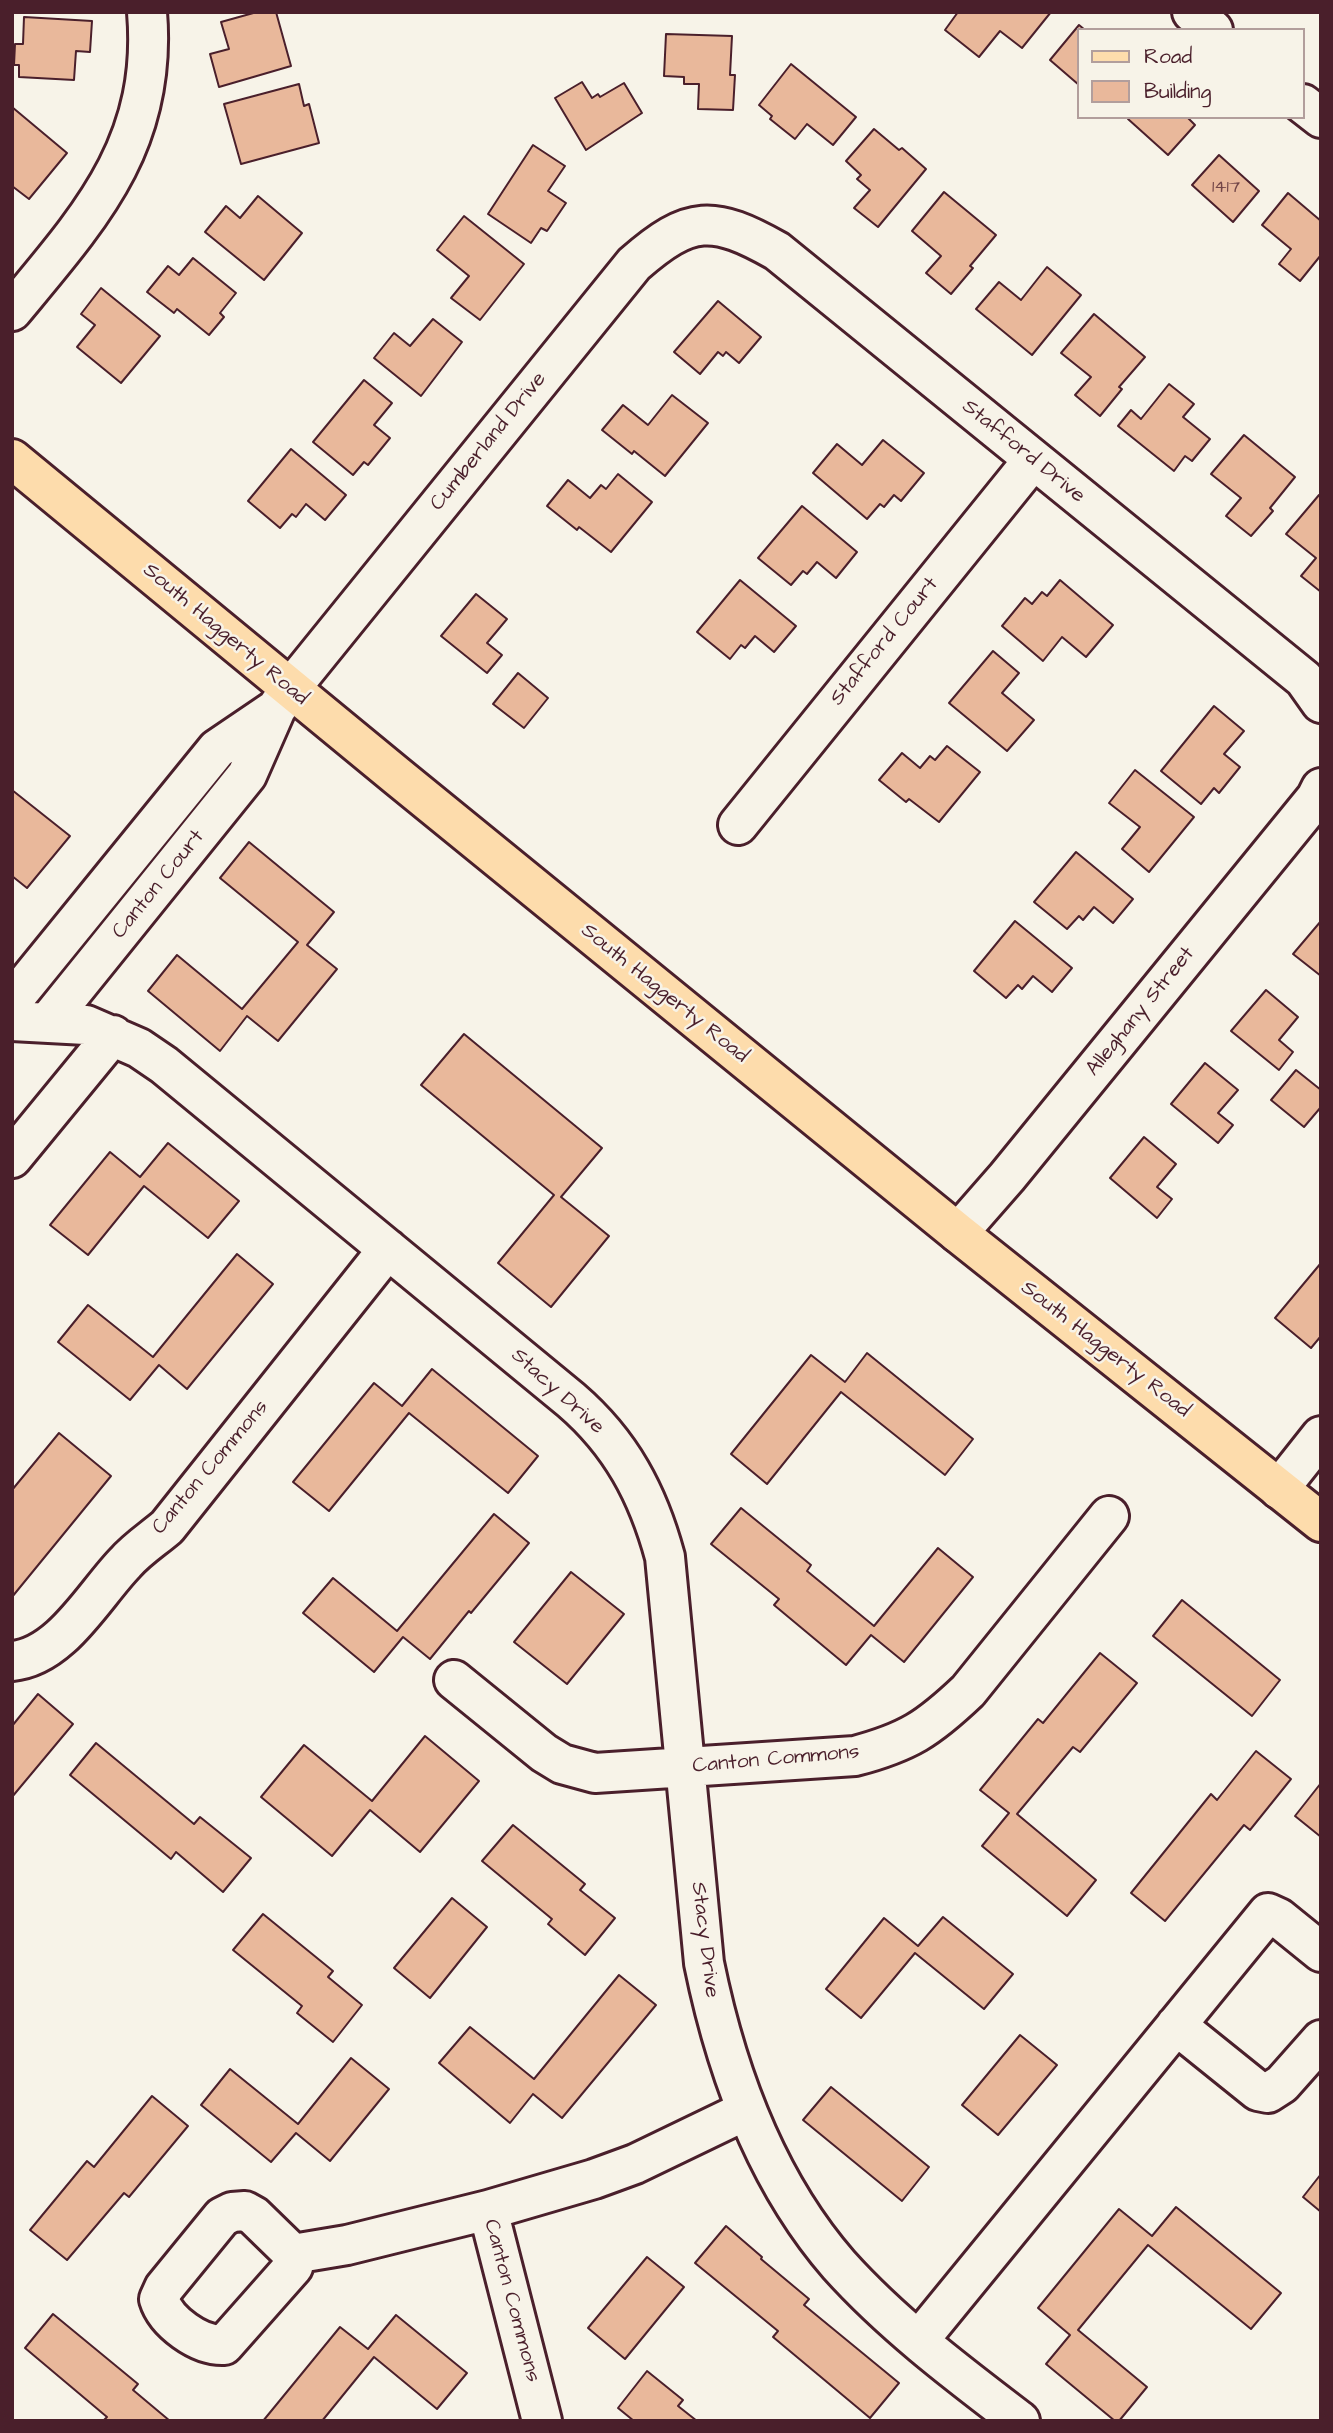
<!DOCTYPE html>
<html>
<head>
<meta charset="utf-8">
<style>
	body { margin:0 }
	#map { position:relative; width:1333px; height:2433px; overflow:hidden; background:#f7f3e8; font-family:"Architects Daughter",sans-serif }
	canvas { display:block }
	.frame { position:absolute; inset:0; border:14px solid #4a1f2b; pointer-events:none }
	.legend { position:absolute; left:1077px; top:28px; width:228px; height:91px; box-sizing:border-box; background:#f7f3e8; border:2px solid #b29e9c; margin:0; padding:9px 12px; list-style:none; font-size:21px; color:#4a1f2b }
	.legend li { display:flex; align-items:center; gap:14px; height:35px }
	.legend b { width:35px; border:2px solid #b29e9c }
</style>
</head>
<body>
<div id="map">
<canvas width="1333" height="2433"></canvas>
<div class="frame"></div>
<ul class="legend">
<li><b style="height:9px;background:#fddcac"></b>Road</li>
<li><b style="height:19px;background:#e9b89b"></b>Building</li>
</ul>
</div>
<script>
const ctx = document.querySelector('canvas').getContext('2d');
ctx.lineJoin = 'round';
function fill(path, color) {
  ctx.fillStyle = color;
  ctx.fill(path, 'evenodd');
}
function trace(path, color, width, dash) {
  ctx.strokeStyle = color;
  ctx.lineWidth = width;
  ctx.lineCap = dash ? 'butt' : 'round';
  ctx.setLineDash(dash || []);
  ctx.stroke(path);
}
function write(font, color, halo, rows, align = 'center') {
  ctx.font = font + ' "Architects Daughter",sans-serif';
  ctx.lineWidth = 5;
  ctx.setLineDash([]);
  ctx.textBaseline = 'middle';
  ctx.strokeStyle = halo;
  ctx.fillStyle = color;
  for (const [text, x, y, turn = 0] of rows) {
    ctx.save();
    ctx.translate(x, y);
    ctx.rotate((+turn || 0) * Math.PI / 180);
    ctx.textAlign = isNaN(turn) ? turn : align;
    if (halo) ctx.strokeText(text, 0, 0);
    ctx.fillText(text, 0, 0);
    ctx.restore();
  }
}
const building = new Path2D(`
	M 257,12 L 276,12 L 291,66 L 219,87 L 210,54 L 229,49 L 221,22 Z
	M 958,12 L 1051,12 L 1022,48 L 1000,31 L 979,57 L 945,30 Z
	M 24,17 L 92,21 L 90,52 L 76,51 L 74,80 L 19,77 L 19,65 L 14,65 L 15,44 L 23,44 Z
	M 1079,25 L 1085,30 L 1079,30 L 1079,85 L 1050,60 Z
	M 666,34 L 732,36 L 730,75 L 735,75 L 733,110 L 698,109 L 699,84 L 684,84 L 684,77 L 664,76 Z
	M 791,64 L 856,117 L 833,145 L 807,124 L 795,139 L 770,119 L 772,116 L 759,105 Z
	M 582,82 L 592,98 L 598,94 L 600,97 L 624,83 L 642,113 L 586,150 L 555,98 Z
	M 299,84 L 304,106 L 309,104 L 319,143 L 241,164 L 224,104 Z
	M 12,107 L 67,153 L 29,199 L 12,186 Z
	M 1130,117 L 1187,117 L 1195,125 L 1168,155 L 1128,119 Z
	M 874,129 L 899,150 L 902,148 L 926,169 L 878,227 L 854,208 L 870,190 L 857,179 L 861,175 L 846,161 Z
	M 533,145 L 565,166 L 548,191 L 566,203 L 547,231 L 541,228 L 531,243 L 488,214 Z
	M 1219,155 L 1259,191 L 1233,222 L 1192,185 Z
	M 944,192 L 996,235 L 970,266 L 973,268 L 951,294 L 926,273 L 941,256 L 912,231 Z
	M 1288,193 L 1321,221 L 1321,255 L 1300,281 L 1279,264 L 1291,249 L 1262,225 Z
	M 258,196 L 302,233 L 264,280 L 205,232 L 226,206 L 240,218 Z
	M 464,216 L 524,264 L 480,320 L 451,298 L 469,276 L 437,250 Z
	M 193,258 L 236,293 L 220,313 L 224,317 L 209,335 L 177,309 L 174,313 L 147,292 L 168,266 L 179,275 Z
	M 1047,267 L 1081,295 L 1032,355 L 976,309 L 999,282 L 1021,300 Z
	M 101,288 L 160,336 L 121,383 L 77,347 L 95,325 L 81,314 Z
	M 718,301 L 761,337 L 739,363 L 726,352 L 723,356 L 718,352 L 700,374 L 674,352 Z
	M 1094,314 L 1145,357 L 1119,387 L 1122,389 L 1100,416 L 1075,395 L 1091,377 L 1061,353 Z
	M 433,319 L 462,342 L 421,396 L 374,358 L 394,333 L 410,346 Z
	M 364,380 L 392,403 L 374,425 L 390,438 L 368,465 L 364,462 L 353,475 L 313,442 Z
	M 1169,384 L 1194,404 L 1183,417 L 1210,439 L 1192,461 L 1185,456 L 1174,471 L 1118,426 L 1131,410 L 1141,419 Z
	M 672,395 L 708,423 L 665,476 L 634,451 L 632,454 L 602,430 L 623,405 L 648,425 Z
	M 1244,435 L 1295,477 L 1270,508 L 1273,511 L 1251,536 L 1226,516 L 1241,498 L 1211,474 Z
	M 883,440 L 924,473 L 901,501 L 894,495 L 884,507 L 880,504 L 867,519 L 813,473 L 837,444 L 862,465 Z
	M 291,449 L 346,495 L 325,520 L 306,504 L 296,517 L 292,514 L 280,528 L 248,501 Z
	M 618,474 L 652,502 L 611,552 L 579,527 L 577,530 L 547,506 L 568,480 L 590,498 L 601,485 L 606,489 Z
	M 1319,495 L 1321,496 L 1321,592 L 1301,576 L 1316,558 L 1286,534 Z
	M 802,506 L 857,552 L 836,578 L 817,562 L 807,574 L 803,571 L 791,585 L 758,558 Z
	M 740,580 L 796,626 L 774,652 L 755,636 L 745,648 L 741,645 L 730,659 L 697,632 Z
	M 1060,580 L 1113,625 L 1086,657 L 1062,637 L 1043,661 L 1002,626 L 1025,598 L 1032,604 L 1042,592 L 1047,596 Z
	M 476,594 L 507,619 L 487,643 L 502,655 L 487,673 L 441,636 Z
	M 993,651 L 1019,673 L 1002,693 L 1034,720 L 1007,751 L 949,703 Z
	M 518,673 L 548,698 L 524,728 L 493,704 Z
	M 1214,706 L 1244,731 L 1224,754 L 1240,767 L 1219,793 L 1214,788 L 1201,804 L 1161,771 Z
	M 947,746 L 980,772 L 939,822 L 909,799 L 906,802 L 879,780 L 902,753 L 920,768 L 930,756 L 935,760 Z
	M 1135,770 L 1194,817 L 1149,872 L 1122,849 L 1140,827 L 1109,803 Z
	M 12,790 L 70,836 L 27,888 L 12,876 Z
	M 249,842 L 334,912 L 307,945 L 337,969 L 278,1041 L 247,1016 L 220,1051 L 148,991 L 177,955 L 242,1009 L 298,942 L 220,878 Z
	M 1076,852 L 1133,899 L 1113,923 L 1094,907 L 1083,920 L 1079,916 L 1067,929 L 1034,902 Z
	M 1015,921 L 1072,968 L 1052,992 L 1033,976 L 1022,989 L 1018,985 L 1006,998 L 974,971 Z
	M 1321,921 L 1321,976 L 1293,954 Z
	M 1266,990 L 1298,1017 L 1279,1040 L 1293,1052 L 1279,1070 L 1231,1031 Z
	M 464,1034 L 602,1148 L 561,1197 L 609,1236 L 551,1307 L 498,1263 L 554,1195 L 421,1085 Z
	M 1205,1063 L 1238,1090 L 1218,1113 L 1233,1125 L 1218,1143 L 1171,1104 Z
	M 1296,1070 L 1321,1090 L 1321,1107 L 1304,1127 L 1271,1100 Z
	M 1144,1137 L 1176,1164 L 1157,1187 L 1172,1199 L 1157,1218 L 1110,1178 Z
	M 168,1143 L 239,1201 L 208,1238 L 144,1186 L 88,1255 L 50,1225 L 110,1152 L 140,1177 Z
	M 237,1254 L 273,1284 L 187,1389 L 159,1365 L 130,1400 L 58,1342 L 88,1305 L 153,1357 Z
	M 1321,1263 L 1321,1336 L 1311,1348 L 1275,1318 Z
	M 867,1353 L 973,1439 L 945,1475 L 841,1392 L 767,1484 L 731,1454 L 811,1355 L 845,1382 Z
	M 432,1369 L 538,1456 L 508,1493 L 409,1413 L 329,1511 L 293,1482 L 374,1383 L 402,1406 Z
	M 59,1433 L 111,1476 L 12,1597 L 12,1490 Z
	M 741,1508 L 811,1565 L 807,1571 L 874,1626 L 938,1548 L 973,1577 L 904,1662 L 871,1635 L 846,1665 L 774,1605 L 779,1599 L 711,1544 Z
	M 494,1514 L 529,1543 L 471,1613 L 469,1611 L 430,1659 L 403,1637 L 374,1672 L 303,1613 L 333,1578 L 397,1631 Z
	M 571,1572 L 624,1614 L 567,1684 L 514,1642 Z
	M 1182,1600 L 1280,1680 L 1252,1716 L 1153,1636 Z
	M 1100,1653 L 1137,1683 L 1080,1752 L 1073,1747 L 1017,1814 L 1096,1880 L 1067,1916 L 982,1846 L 1009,1813 L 980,1790 L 1038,1719 L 1043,1723 Z
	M 38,1694 L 73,1724 L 12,1797 L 12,1726 Z
	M 425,1736 L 479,1781 L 420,1852 L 370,1810 L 332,1856 L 261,1797 L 304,1745 L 372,1801 Z
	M 96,1743 L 194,1824 L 200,1817 L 251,1858 L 223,1892 L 176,1852 L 171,1859 L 70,1775 Z
	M 1256,1751 L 1291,1779 L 1250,1830 L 1244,1825 L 1165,1921 L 1131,1893 L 1211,1794 L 1217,1800 Z
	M 1321,1783 L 1321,1837 L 1295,1816 Z
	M 513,1825 L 585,1884 L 580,1890 L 615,1918 L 585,1955 L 548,1924 L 552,1919 L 482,1861 Z
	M 452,1898 L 487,1927 L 430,1998 L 394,1968 Z
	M 263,1914 L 333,1971 L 328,1977 L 362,2005 L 333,2042 L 297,2013 L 302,2006 L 233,1950 Z
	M 943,1917 L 1013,1974 L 984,2009 L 915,1953 L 861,2018 L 826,1989 L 884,1918 L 918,1946 Z
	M 619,1975 L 656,2005 L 562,2118 L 533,2094 L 510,2123 L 439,2063 L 470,2027 L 534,2079 Z
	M 1020,2035 L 1057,2065 L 998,2135 L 962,2105 Z
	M 351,2058 L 389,2089 L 330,2161 L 296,2133 L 271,2162 L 201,2105 L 230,2069 L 298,2124 Z
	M 831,2087 L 929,2167 L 902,2201 L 803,2120 Z
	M 152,2096 L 188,2126 L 129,2197 L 124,2193 L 67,2260 L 30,2230 L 87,2161 L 94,2167 Z
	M 1321,2174 L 1321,2212 L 1303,2197 Z
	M 1176,2207 L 1281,2293 L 1251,2329 L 1148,2245 L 1078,2330 L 1147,2387 L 1119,2421 L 1115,2421 L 1046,2364 L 1070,2335 L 1038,2308 L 1119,2209 L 1152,2236 Z
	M 726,2226 L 762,2257 L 761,2259 L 809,2299 L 804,2305 L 899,2383 L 870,2418 L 773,2337 L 778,2331 L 695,2263 Z
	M 647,2257 L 684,2287 L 625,2359 L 588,2328 Z
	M 53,2314 L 138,2384 L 133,2390 L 170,2421 L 103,2421 L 107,2417 L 25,2348 Z
	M 396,2315 L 467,2373 L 437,2409 L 374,2357 L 322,2421 L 263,2421 L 340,2327 L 368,2349 Z
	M 647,2371 L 683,2400 L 678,2406 L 697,2421 L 634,2421 L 618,2408 Z`);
fill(building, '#e9b89b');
trace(building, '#4a1f2b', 2);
const minor = new Path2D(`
	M 1192,12 L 1213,30
	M 1303,104 L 1321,118
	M 12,311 C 90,217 158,144 147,12
	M 738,825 L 1033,460
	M 12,1001 L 217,749 L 276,709
	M 12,1021 L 86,1025 L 139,1048 L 164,1065 L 571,1400 C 621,1443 648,1494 665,1557 L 704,1963 C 726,2071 765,2180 839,2265 C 892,2324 957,2373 1020,2421
	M 47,1023 L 247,775 L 276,709 L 290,689 L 634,264 C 690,215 713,215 777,251 L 1304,679 L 1321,703
	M 12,1158 L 113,1035
	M 958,1233 L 1007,1177 L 1316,798 L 1321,788
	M 1279,1489 L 1321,1436
	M 12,1661 C 61,1657 94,1595 125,1563 C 137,1549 153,1539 167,1527 L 388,1249
	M 454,1680 L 544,1753 L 562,1764 L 595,1773 L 855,1756 C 908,1742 928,1729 968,1691 L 1109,1516
	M 1176,2025 L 1258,2091 L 1268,2093 L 1282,2084 L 1321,2040
	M 488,2210 L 542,2421
	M 245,2211 L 254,2216 L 293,2254 L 295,2261 L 293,2267 L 224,2345 C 199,2346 166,2322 159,2299 L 164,2288 L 222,2217 L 232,2212 Z
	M 293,2254 L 347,2245 L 488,2210 L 594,2179 L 635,2164 L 747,2110
	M 919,2340 L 1268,1913 L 1279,1918 L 1321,1952`);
const major = new Path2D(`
	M 12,459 L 397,776 L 958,1233 L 1321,1522`);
trace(minor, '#4a1f2b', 44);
trace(major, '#4a1f2b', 44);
trace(minor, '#f7f3e8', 38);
trace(major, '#fddcac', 38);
write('18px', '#724547', null, [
	["1417",1226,188]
]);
write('21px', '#4a1f2b', '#f7f3e8', [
	["Cumberland Drive",489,442,-51],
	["Stafford Drive",1023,452,39],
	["South Haggerty Road",225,635,40],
	["Stafford Court",885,642,-51],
	["Canton Court",159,885,-51],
	["South Haggerty Road",664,994,39],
	["Alleghany Street",1141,1012,-51],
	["South Haggerty Road",1105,1350,38],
	["Stacy Drive",557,1392,42],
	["Canton Commons",211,1468,-50],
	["Canton Commons",776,1760,-5],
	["Stacy Drive",704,1940,83],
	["Canton Commons",511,2301,75]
]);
</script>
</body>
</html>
